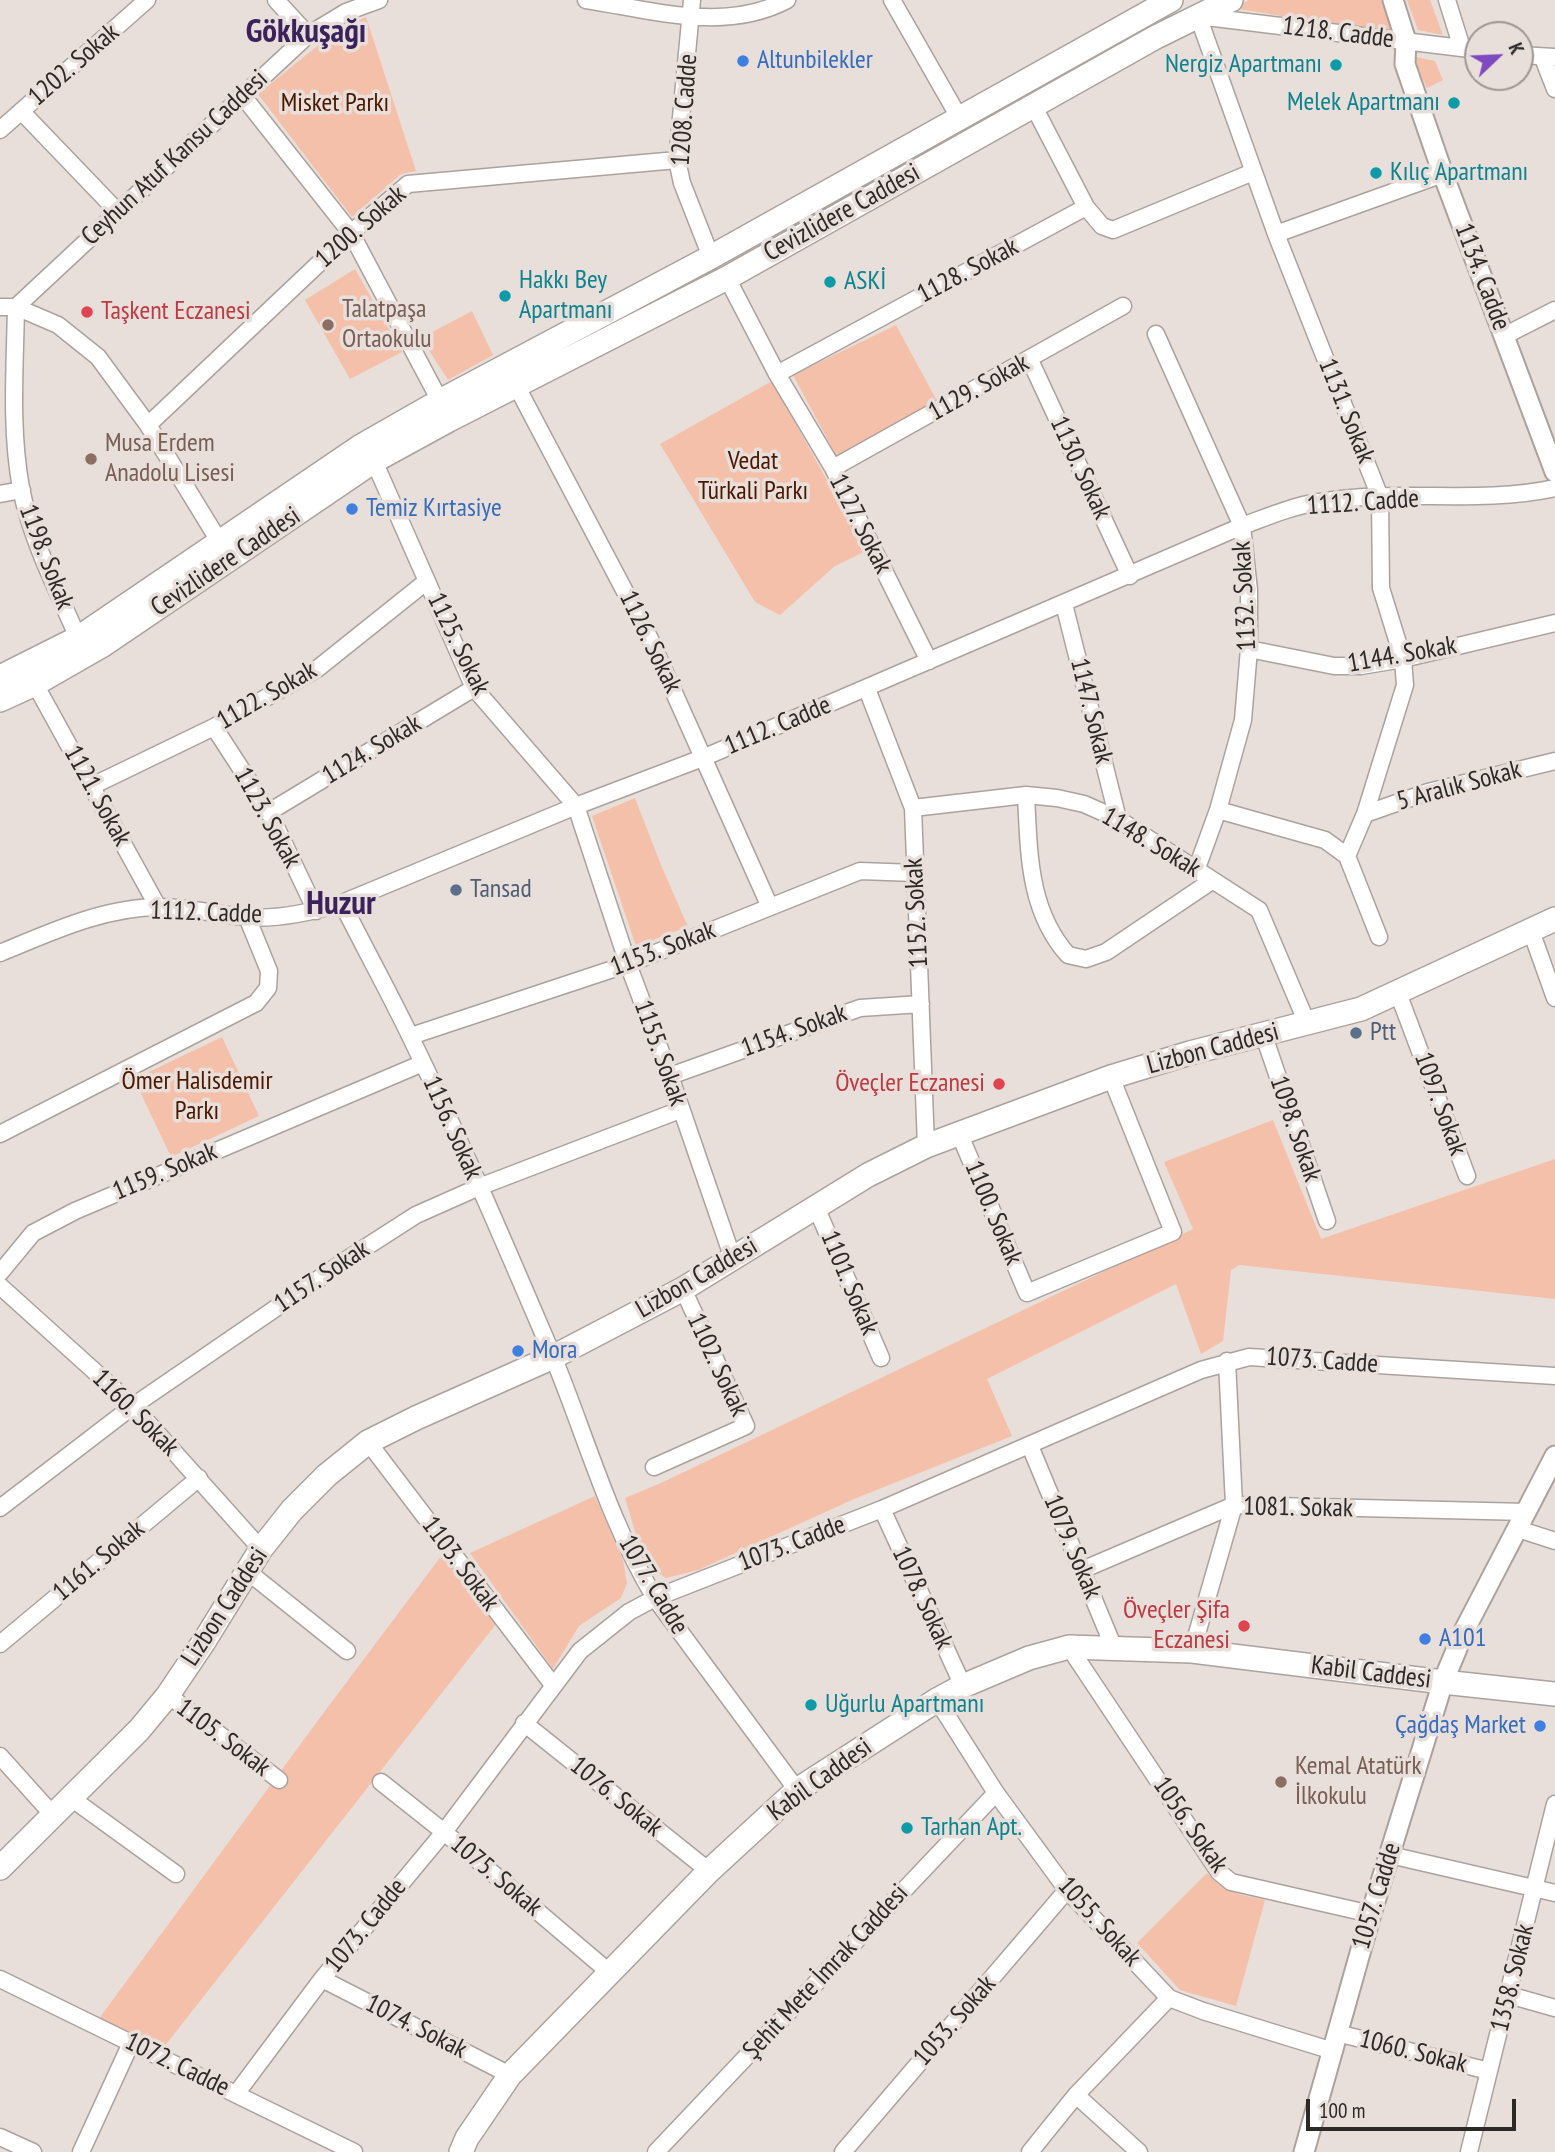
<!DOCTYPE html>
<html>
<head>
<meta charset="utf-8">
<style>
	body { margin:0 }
	#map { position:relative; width:1555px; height:2152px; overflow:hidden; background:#e8deda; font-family:"PT Sans Narrow",sans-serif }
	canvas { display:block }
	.north { position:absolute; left:1464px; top:21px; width:70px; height:70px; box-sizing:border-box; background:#e8deda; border:2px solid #9d9692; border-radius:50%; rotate:67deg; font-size:19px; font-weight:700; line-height:28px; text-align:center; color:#2c2927 }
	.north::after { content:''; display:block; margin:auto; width:24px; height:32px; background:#7f49c0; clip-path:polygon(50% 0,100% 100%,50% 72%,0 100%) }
	.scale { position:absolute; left:1306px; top:2099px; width:210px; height:32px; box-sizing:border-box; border:4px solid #2c2927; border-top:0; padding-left:9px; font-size:21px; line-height:24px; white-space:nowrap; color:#2c2927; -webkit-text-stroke:5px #e8deda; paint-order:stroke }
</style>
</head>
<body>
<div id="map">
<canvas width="1555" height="2152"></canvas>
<div class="north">K</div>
<div class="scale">100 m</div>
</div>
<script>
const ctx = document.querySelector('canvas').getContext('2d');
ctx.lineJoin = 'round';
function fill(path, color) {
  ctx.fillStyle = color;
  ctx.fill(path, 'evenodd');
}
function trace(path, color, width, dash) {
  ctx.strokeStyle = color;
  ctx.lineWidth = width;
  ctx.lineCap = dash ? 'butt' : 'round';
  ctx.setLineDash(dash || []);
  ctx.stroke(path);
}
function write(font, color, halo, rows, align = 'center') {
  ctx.font = font + ' "PT Sans Narrow",sans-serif';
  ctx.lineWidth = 7;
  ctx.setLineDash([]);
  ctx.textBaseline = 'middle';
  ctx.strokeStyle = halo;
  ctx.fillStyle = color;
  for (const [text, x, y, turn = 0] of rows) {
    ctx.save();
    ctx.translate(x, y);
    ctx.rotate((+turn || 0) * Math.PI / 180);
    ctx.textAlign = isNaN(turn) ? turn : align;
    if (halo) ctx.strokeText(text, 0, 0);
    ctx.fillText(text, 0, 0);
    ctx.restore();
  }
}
fill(new Path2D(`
	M 1249,0 L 1383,0 L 1393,30 L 1386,33 L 1233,8 Z
	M 1407,0 L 1430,0 L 1443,35 L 1418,30 Z
	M 366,17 L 416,171 L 401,174 L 352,217 L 258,94 L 336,31 Z
	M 1416,57 L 1435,61 L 1443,80 L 1427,88 L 1413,58 Z
	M 355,269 L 402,352 L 350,379 L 305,300 Z
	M 472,311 L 493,355 L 448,380 L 421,338 Z
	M 896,325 L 937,401 L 837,457 L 793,375 Z
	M 772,381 L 866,551 L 835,566 L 780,615 L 755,602 L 660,444 Z
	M 635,798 L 661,865 L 688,927 L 636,946 L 592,816 Z
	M 222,1037 L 259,1116 L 171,1157 L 134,1079 Z
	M 1273,1120 L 1321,1239 L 1555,1159 L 1555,1299 L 1239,1265 L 1231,1270 L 1223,1341 L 1201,1354 L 1176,1284 L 987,1379 L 1012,1436 L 854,1499 L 698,1570 L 666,1578 L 650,1568 L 640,1548 L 625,1498 L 661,1483 L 1193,1229 L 1164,1162 Z
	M 595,1496 L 623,1560 L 627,1583 L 621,1598 L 579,1626 L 553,1669 L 470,1553 Z
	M 442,1555 L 496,1624 L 160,2052 L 98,2020 L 319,1719 Z
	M 1207,1873 C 1226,1894 1238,1894 1265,1900 L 1236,2006 L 1180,1990 L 1137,1943 Z`), '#f5c0aa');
const minor = new Path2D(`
	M 276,0 L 308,35
	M 586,0 C 652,10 725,33 787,0
	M 692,0 L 677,160 L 682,183 L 711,257
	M 892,0 L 960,119
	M 1447,0 L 1462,48
	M 1520,55 L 1555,57
	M 1543,58 L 1555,89
	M 242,95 L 351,233 L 440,401
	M 1033,105 L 1086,207 L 1102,226 L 1113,230 L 1253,172
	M 21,111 L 117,211
	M 0,130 L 147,0
	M 1276,234 L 1443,174
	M 727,278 L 777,374 L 833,468 L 929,661
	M 0,307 L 16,307 L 58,325 L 98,357 L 148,425 L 219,541
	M 1156,334 L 1242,526 L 1249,590 L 1249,649 L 1243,720 L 1218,810 L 1197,868
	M 1504,336 L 1555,310
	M 1030,360 L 1130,576
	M 777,374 L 1086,207
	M 516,385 L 650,639 L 770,907
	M 148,425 L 351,233 L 408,184 L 677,160
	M 374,461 L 474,688 L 576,806 L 628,964 L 670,1076 L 733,1259
	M 833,468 L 1123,306
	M 0,494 L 22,490
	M 1064,604 L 1118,819
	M 78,638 C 57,589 31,540 21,488 C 10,428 15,367 16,307 L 308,35 L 346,12 L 379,0
	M 1249,649 L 1334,666 L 1361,666 L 1403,659 L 1555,623
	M 35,684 L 158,907
	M 867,689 L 913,808 L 926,1146
	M 214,727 L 269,812 L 316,911
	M 92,786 L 214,727 L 317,669 L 427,581
	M 1026,795 C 1029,852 1028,910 1068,955 L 1086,959 L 1106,952 L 1213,880
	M 913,808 L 1026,795 L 1057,798 L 1084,804 L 1118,819 L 1259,910 L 1307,1023
	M 1218,810 L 1325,840 L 1347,856
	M 269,812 L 474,688
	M 1365,814 L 1428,792 L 1555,761
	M 1347,856 L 1365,814 L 1405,685 L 1403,659 L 1381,588 L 1380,497 L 1276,234 L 1198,16 L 1478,50
	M 1347,856 L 1379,937
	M 342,903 C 365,949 390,994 412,1040 C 462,1143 507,1249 552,1354 C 586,1436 609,1522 655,1598 L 797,1790
	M 1530,928 L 1555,998
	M 0,953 C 51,932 104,907 160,907 C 189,907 217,915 246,917 C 277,920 312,912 342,903 L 576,806 L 705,757 L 1242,526 C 1267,517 1292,506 1319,502 C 1397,488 1477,505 1555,488
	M 1398,993 L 1467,1176
	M 411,1036 L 628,964 L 860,871 L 915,873
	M 1264,1036 L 1327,1221
	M 670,1076 L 860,1008 L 921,1004
	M 959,1133 L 1027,1293 L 1173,1232 L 1111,1077
	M 0,1134 L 256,1003 L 268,988 L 269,971 L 247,917
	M 816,1207 L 881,1358
	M 0,1273 L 33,1233 L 75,1211 L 423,1063
	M 0,1286 L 133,1406 L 261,1549
	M 368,1442 L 553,1685
	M 1030,1446 L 1114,1648
	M 654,1467 L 746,1426 L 683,1289
	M 0,1508 L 133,1406 L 349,1258 L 416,1215 L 479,1187 L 680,1110
	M 882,1509 L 963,1686
	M 1518,1529 L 1555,1541
	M 1082,1570 L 1234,1505 L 1527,1512
	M 247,1571 L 347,1651
	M 0,1644 L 199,1478
	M 1069,1647 L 1219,1872 L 1231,1882 L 1371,1914
	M 1192,1651 L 1234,1505 L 1227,1361
	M 168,1695 L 279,1780
	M 937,1700 L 996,1793 L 1067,1890 L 1169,1998 L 1203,2011 L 1333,2051
	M 524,1723 L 709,1871
	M 0,1756 L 53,1815
	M 381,1782 L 444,1832 L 609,1972
	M 71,1798 L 176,1874
	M 1390,1855 L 1555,1893
	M 0,1979 L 354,2152
	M 322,1979 L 510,2075
	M 1509,1995 L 1555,2008
	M 1337,2033 L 1489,2071
	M 236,2094 L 322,1979 L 444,1832 L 580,1651 L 629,1612 L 655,1598 L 882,1509 L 1201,1370 L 1249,1357 L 1555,1376
	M 1076,2095 L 1139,2152
	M 0,2137 L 33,2152
	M 81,2152 L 131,2043
	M 656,2152 L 996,1793
	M 843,2152 L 1067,1890
	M 1030,2152 L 1076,2095 L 1169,1998
	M 1469,2152 L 1555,1804`);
const tertiary = new Path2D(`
	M 1393,0 L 1406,41 L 1405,64 L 1443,174 L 1555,472
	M 1304,2152 L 1371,1914 L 1443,1682 L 1465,1629 L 1555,1456`);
const secondary = new Path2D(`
	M 0,677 L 78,638 L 361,446 L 440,401 L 711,257 L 1171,0
	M 0,700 L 35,684 L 103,645 L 374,461 L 449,420 L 727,278 L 1156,37 L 1231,0
	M 0,1868 L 139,1730 L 168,1695 L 205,1640 L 261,1549 L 292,1510 L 327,1475 L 368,1442 L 416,1418 L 553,1357 L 683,1289 L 868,1175 L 926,1146 L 1111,1077 L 1190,1053 L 1361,1009 L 1555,919
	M 461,2152 L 467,2138 L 510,2075 L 709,1871 L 797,1790 L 937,1700 L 963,1686 L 1029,1658 L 1069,1647 L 1192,1651 L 1443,1682 L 1555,1694`);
trace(minor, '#aba29e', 19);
trace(tertiary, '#aba29e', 23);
trace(secondary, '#aba29e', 26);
trace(minor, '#fff', 16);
trace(tertiary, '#fff', 19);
trace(secondary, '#fff', 23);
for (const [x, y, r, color] of [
	[743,61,7,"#3f7fe0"],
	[1336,65,7,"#0f9aa8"],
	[1454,103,7,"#0f9aa8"],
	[1376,173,7,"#0f9aa8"],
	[830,282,7,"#0f9aa8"],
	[505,296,7,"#0f9aa8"],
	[87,312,7,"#e0444e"],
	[328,325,7,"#8d6e63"],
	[91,459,7,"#8d6e63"],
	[352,509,7,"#3f7fe0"],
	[456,890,7,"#5c6f8a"],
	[1356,1033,7,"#5c6f8a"],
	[999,1084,7,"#e0444e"],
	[518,1351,7,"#3f7fe0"],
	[1244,1626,7,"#e0444e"],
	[1425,1639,7,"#3f7fe0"],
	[811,1705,7,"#0f9aa8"],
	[1540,1726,7,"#3f7fe0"],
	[1281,1782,7,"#8d6e63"],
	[907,1828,7,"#0f9aa8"]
]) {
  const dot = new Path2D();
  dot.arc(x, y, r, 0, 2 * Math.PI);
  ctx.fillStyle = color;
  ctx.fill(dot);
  trace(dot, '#e8deda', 2.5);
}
write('26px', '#2c2927', '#e8deda', [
	["1218. Cadde",1338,33,7],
	["1202. Sokak",74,65,-41],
	["1208. Cadde",685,110,-86],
	["Ceyhun Atuf Kansu Caddesi",175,158,-43],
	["Cevizlidere Caddesi",842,213,-29],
	["1200. Sokak",361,227,-41],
	["1128. Sokak",968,271,-28],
	["1134. Cadde",1482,277,69],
	["1129. Sokak",979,388,-29],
	["1131. Sokak",1346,411,68],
	["1130. Sokak",1080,468,65],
	["1112. Cadde",1363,503,-4],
	["1127. Sokak",860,524,63],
	["1198. Sokak",46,557,69],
	["Cevizlidere Caddesi",226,562,-34],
	["1132. Sokak",1245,596,-93],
	["1126. Sokak",650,642,64],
	["1125. Sokak",458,644,64],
	["1144. Sokak",1402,655,-10],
	["1122. Sokak",267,696,-30],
	["1147. Sokak",1091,711,76],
	["1112. Cadde",778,726,-23],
	["1124. Sokak",372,750,-31],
	["5 Aralık Sokak",1459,786,-15],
	["1121. Sokak",97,796,61],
	["1123. Sokak",267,818,61],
	["1148. Sokak",1151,843,31],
	["1112. Cadde",206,913,2],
	["1152. Sokak",917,913,-93],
	["1153. Sokak",663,949,-21],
	["1154. Sokak",794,1031,-20],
	["Lizbon Caddesi",1213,1049,-15],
	["1155. Sokak",660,1053,70],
	["1097. Sokak",1440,1104,70],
	["1156. Sokak",452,1128,66],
	["1098. Sokak",1295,1129,71],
	["1159. Sokak",165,1172,-23],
	["1100. Sokak",993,1213,67],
	["1157. Sokak",322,1277,-34],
	["Lizbon Caddesi",697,1278,-30],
	["1101. Sokak",849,1283,67],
	["1073. Cadde",1322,1361,4],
	["1102. Sokak",717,1365,65],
	["1160. Sokak",135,1413,45],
	["1081. Sokak",1298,1508,1],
	["1073. Cadde",792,1544,-21],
	["1079. Sokak",1072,1547,67],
	["1161. Sokak",99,1561,-40],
	["1103. Sokak",460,1564,53],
	["1077. Cadde",653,1585,59],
	["1078. Sokak",922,1598,65],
	["Lizbon Caddesi",225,1607,-57],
	["Kabil Caddesi",1371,1673,7],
	["1105. Sokak",223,1738,37],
	["Kabil Caddesi",820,1780,-36],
	["1076. Sokak",616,1797,39],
	["1056. Sokak",1190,1825,55],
	["1075. Sokak",496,1876,40],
	["1057. Cadde",1377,1896,-73],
	["1055. Sokak",1099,1922,48],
	["1073. Cadde",366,1926,-51],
	["Şehit Mete İmrak Caddesi",826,1972,-47],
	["1358. Sokak",1513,1978,-76],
	["1053. Sokak",955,2021,-49],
	["1074. Sokak",416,2027,27],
	["1060. Sokak",1413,2052,14],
	["1072. Cadde",177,2065,26]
]);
write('26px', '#366cbe', '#e8deda', [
	["Altunbilekler",757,61],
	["Temiz Kırtasiye",366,509],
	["Mora",532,1351],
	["A101",1439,1639],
	["Çağdaş Market",1526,1726,"right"]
], 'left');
write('26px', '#0d838f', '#e8deda', [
	["Nergiz Apartmanı",1322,65,"right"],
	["Melek Apartmanı",1440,103,"right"],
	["Kılıç Apartmanı",1390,173],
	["Hakkı Bey",519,281],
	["Apartmanı",519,311],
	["ASKİ",844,282],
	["Uğurlu Apartmanı",825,1705],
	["Tarhan Apt.",921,1828]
], 'left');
write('26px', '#4a1800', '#e8deda', [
	["Misket Parkı",335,104],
	["Vedat",753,462],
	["Türkali Parkı",753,492],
	["Ömer Halisdemir",197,1082],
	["Parkı",197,1112]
]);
write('26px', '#785e54', '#e8deda', [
	["Talatpaşa",342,310],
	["Ortaokulu",342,340],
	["Musa Erdem",105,444],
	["Anadolu Lisesi",105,474],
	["Kemal Atatürk",1295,1767],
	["İlkokulu",1295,1797]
], 'left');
write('26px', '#be3a42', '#e8deda', [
	["Taşkent Eczanesi",101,312,"left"],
	["Öveçler Eczanesi",985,1084],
	["Öveçler Şifa",1230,1611],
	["Eczanesi",1230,1641]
], 'right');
write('26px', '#4e5e75', '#e8deda', [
	["Tansad",470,890],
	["Ptt",1370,1033]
], 'left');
write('bold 33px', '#3b225c', '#e8deda', [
	["Gökkuşağı",306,33],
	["Huzur",341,905]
]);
</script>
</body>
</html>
